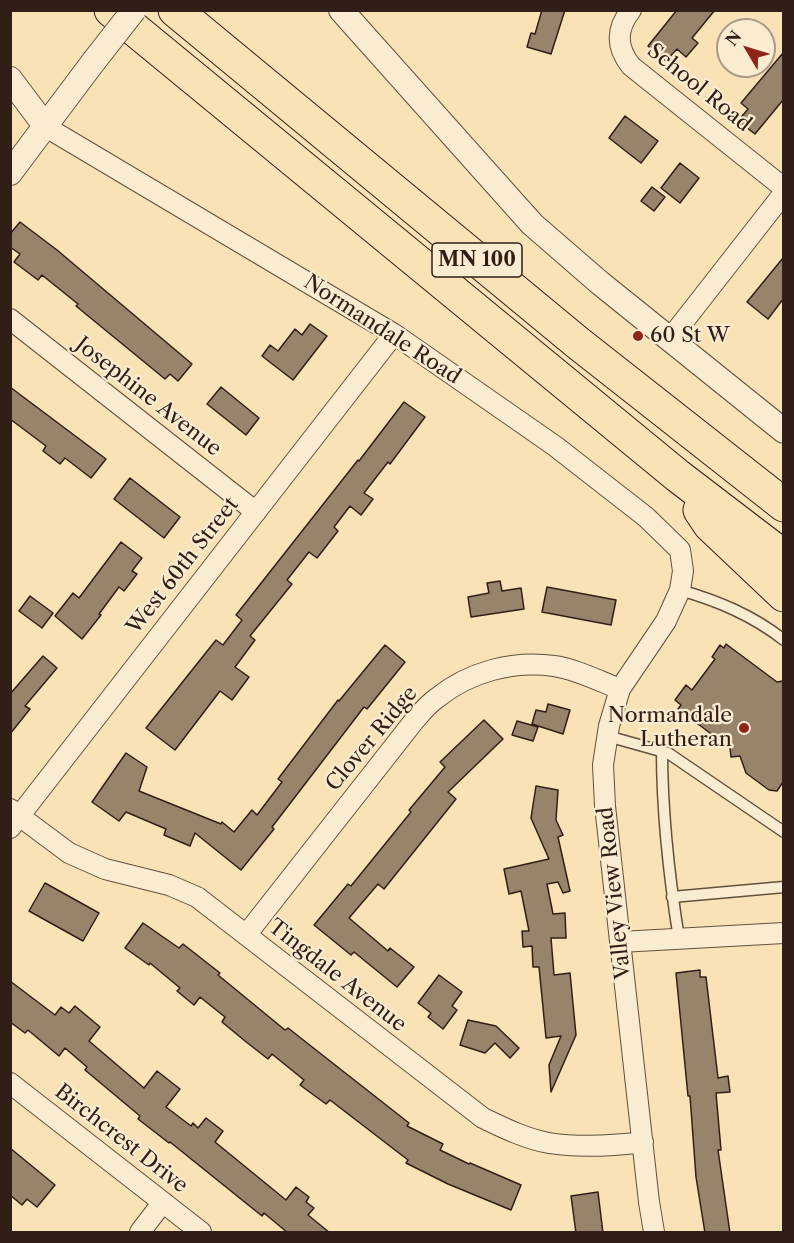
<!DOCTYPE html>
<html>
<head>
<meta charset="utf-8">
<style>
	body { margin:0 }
	#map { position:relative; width:794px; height:1243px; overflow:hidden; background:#f8e2b6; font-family:"Libre Caslon Text",serif }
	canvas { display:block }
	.frame { position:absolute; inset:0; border:12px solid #311f17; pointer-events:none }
	.north { position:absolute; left:716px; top:18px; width:60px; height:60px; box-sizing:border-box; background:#faecd0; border:2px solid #aa9a86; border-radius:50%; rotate:308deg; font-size:16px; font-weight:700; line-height:24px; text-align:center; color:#311f17 }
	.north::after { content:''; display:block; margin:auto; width:21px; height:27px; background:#8f2418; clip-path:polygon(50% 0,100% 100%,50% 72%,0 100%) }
</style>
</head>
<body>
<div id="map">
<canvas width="794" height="1243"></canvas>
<div class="frame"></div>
<div class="north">N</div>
</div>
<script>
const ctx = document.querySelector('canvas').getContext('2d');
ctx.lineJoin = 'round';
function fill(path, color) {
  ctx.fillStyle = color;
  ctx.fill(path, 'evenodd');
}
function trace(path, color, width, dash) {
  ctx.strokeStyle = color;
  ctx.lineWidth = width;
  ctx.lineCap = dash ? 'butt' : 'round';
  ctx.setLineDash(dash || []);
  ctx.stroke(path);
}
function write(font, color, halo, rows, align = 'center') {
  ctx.font = font + ' "Libre Caslon Text",serif';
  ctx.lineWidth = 4.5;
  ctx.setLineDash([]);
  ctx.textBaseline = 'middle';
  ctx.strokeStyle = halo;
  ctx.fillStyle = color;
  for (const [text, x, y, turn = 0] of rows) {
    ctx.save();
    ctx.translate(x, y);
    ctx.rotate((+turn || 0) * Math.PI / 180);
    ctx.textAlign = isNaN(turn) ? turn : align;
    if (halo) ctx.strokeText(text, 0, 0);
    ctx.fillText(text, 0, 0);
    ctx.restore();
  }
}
const building = new Path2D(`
	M 542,10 L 565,10 L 551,54 L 527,47 L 531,33 L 535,34 Z
	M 677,10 L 715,10 L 692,38 L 698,43 L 686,57 L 677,49 L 666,61 L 648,46 Z
	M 783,53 L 783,100 L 755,134 L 738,121 L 748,109 L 741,103 Z
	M 625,116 L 658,141 L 641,163 L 609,138 Z
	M 680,163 L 699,178 L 680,203 L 661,188 Z
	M 652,187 L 665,197 L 654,211 L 641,201 Z
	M 20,222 L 57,250 L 192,364 L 178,381 L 170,374 L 165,379 L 76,306 L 78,304 L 42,275 L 38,280 L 14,262 L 20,254 L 10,247 L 10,234 Z
	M 783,258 L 783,299 L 768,319 L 747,302 Z
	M 310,324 L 327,336 L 293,380 L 262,356 L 270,345 L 278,351 L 295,329 L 302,335 Z
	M 10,387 L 106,459 L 91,478 L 65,458 L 60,464 L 43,451 L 46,446 L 10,419 Z
	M 221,387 L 259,418 L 246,435 L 207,404 Z
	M 404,402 L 425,417 L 390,464 L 388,462 L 364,493 L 373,499 L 361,515 L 350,506 L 334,527 L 338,531 L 317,558 L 309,552 L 287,580 L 292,584 L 250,636 L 255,640 L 235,667 L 249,677 L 232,700 L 220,691 L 175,750 L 146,728 L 216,640 L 223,645 L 242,620 L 236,615 L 358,460 L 359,461 Z
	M 130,478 L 180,517 L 164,538 L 114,499 Z
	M 121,542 L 142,558 L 132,571 L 137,574 L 124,591 L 119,587 L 99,614 L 101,615 L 82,639 L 55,616 L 73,593 L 79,598 Z
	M 500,581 L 502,591 L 521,588 L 524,609 L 471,617 L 468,597 L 489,593 L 487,583 Z
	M 547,587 L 616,600 L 611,625 L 542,612 Z
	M 30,596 L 53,613 L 42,628 L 19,611 Z
	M 726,644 L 777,682 L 783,681 L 783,782 L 777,791 L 769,790 L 746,773 L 740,756 L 731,757 L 730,748 L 678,709 L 681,705 L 675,700 L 686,685 L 692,690 L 715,659 L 712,657 L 720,645 L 724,648 Z
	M 385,645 L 405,662 L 367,709 L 364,707 L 272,827 L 274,829 L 241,870 L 195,833 L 190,846 L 164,835 L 166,829 L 126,812 L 119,821 L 92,802 L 126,753 L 147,767 L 139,791 L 221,824 L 222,822 L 234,832 L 252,810 L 257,815 L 282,782 L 278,779 L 338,700 L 339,701 Z
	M 43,656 L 57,668 L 25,706 L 30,709 L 10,734 L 10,694 Z
	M 548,704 L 570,710 L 563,734 L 532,724 L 536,710 L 546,712 Z
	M 484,720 L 503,739 L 448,792 L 456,799 L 384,889 L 378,884 L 349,918 L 388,951 L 390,948 L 414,967 L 397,987 L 354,952 L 351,955 L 314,925 L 348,884 L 351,886 L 411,812 L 409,810 L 445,767 L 440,762 Z
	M 517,721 L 538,727 L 533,741 L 512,735 Z
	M 536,786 L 558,790 L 556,820 L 563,835 L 558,837 L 570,891 L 563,893 L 558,882 L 547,884 L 553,914 L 565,913 L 566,938 L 551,938 L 554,975 L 570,973 L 576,1035 L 551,1092 L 549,1065 L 561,1036 L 546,1038 L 539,967 L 533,967 L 532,946 L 523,947 L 522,931 L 529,931 L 521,891 L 509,894 L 504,869 L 549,859 L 531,818 Z
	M 45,883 L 99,913 L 83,941 L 29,911 Z
	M 143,923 L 179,948 L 183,944 L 220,973 L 218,975 L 285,1030 L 288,1028 L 409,1123 L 407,1126 L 443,1144 L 440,1150 L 469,1164 L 470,1163 L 521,1185 L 511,1210 L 448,1184 L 406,1163 L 408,1160 L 330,1100 L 326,1104 L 300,1085 L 304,1080 L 272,1054 L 268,1059 L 245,1041 L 222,1022 L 225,1017 L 200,997 L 194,1005 L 177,991 L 180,988 L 150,963 L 149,965 L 125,948 Z
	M 700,970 L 700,977 L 706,977 L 718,1078 L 728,1076 L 730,1092 L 716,1093 L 721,1150 L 718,1150 L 730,1233 L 705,1233 L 696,1177 L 690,1096 L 688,1096 L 676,973 Z
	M 439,975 L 462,992 L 452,1006 L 457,1010 L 443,1029 L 428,1017 L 431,1013 L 418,1003 Z
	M 10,981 L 55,1015 L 61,1007 L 69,1013 L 75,1006 L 100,1027 L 89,1041 L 144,1088 L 157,1071 L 180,1089 L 166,1107 L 191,1126 L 193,1123 L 198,1128 L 206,1118 L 223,1131 L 215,1142 L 286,1200 L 296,1187 L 309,1197 L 306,1202 L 314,1208 L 308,1215 L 330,1233 L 288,1233 L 264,1213 L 262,1216 L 170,1142 L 169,1143 L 138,1119 L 140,1116 L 85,1070 L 87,1067 L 65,1048 L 59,1056 L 28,1030 L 25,1033 L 10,1022 Z
	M 468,1020 L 496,1026 L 519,1048 L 510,1058 L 495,1043 L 485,1053 L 460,1045 Z
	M 10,1148 L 55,1185 L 37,1207 L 27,1199 L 22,1205 L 10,1195 Z
	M 598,1192 L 603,1233 L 576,1233 L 571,1196 Z`);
fill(building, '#98846a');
trace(building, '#311f17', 1.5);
const service = new Path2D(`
	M 680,590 C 718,601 752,615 784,640
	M 607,736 L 668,753 L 784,832
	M 662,751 C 662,814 669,876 679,939
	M 672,897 L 784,887`);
const minor = new Path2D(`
	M 631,10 C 616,29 616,47 631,66 L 784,188
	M 46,127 L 394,334 L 555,446 L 646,517 L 680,550 L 683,571 L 680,590 L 666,621 L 620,689 L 609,726 L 603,765 L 605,806 L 649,1202 L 654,1232
	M 10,319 L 256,512
	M 669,340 L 784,193
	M 10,809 L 69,853 L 105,869 L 169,885 L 197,897 L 483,1118 C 504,1128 526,1139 549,1143 C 580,1148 612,1146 643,1142
	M 10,828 L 394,334
	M 246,935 L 414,721 C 421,713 428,704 437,698 C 469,672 513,660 554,666 C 576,669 599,681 620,689
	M 620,942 L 784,933
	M 10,1083 L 201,1232
	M 140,1232 L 163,1202`);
const tertiary = new Path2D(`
	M 341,10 L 532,224 L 600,283 L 784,431
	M 10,79 L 46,127
	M 10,173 L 94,61`);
const motorway = new Path2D(`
	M 111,10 L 678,476 L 784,557
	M 175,10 L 578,343 L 784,505
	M 700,510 L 710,525 L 784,595`);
trace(service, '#63503f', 13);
trace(minor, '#63503f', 22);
trace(tertiary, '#63503f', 26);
trace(motorway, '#311f17', 35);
trace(service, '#faecd0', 10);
trace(minor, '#faecd0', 20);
trace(tertiary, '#faecd0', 24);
trace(motorway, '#f8e2b6', 33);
const tertiaryBridge = new Path2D(`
	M 94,61 L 134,10`);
trace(tertiaryBridge, '#63503f', 26, []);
trace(tertiaryBridge, '#faecd0', 24);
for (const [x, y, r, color] of [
	[638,336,6,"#8f2418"],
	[744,728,6,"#8f2418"]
]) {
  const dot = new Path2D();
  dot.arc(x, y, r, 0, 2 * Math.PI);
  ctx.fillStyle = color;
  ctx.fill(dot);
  trace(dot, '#faecd0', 2);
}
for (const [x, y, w] of [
	[477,260,90]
]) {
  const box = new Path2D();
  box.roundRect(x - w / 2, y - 17, w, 34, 4.5);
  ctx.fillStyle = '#faecd0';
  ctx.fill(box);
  trace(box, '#311f17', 1.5);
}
write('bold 20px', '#311f17', null, [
	["MN 100",477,260]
]);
write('21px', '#311f17', '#faecd0', [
	["School Road",699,88,39],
	["Normandale Road",382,330,33],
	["Josephine Avenue",148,397,38],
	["West 60th Street",183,566,-52],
	["Clover Ridge",372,739,-50],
	["Valley View Road",615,893,-96],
	["Tingdale Avenue",337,976,38],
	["Birchcrest Drive",121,1139,38]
]);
write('21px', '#311f17', '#faecd0', [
	["60 St W",650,336],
	["Normandale",732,716,"right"],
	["Lutheran",732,740,"right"]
], 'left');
</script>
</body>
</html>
